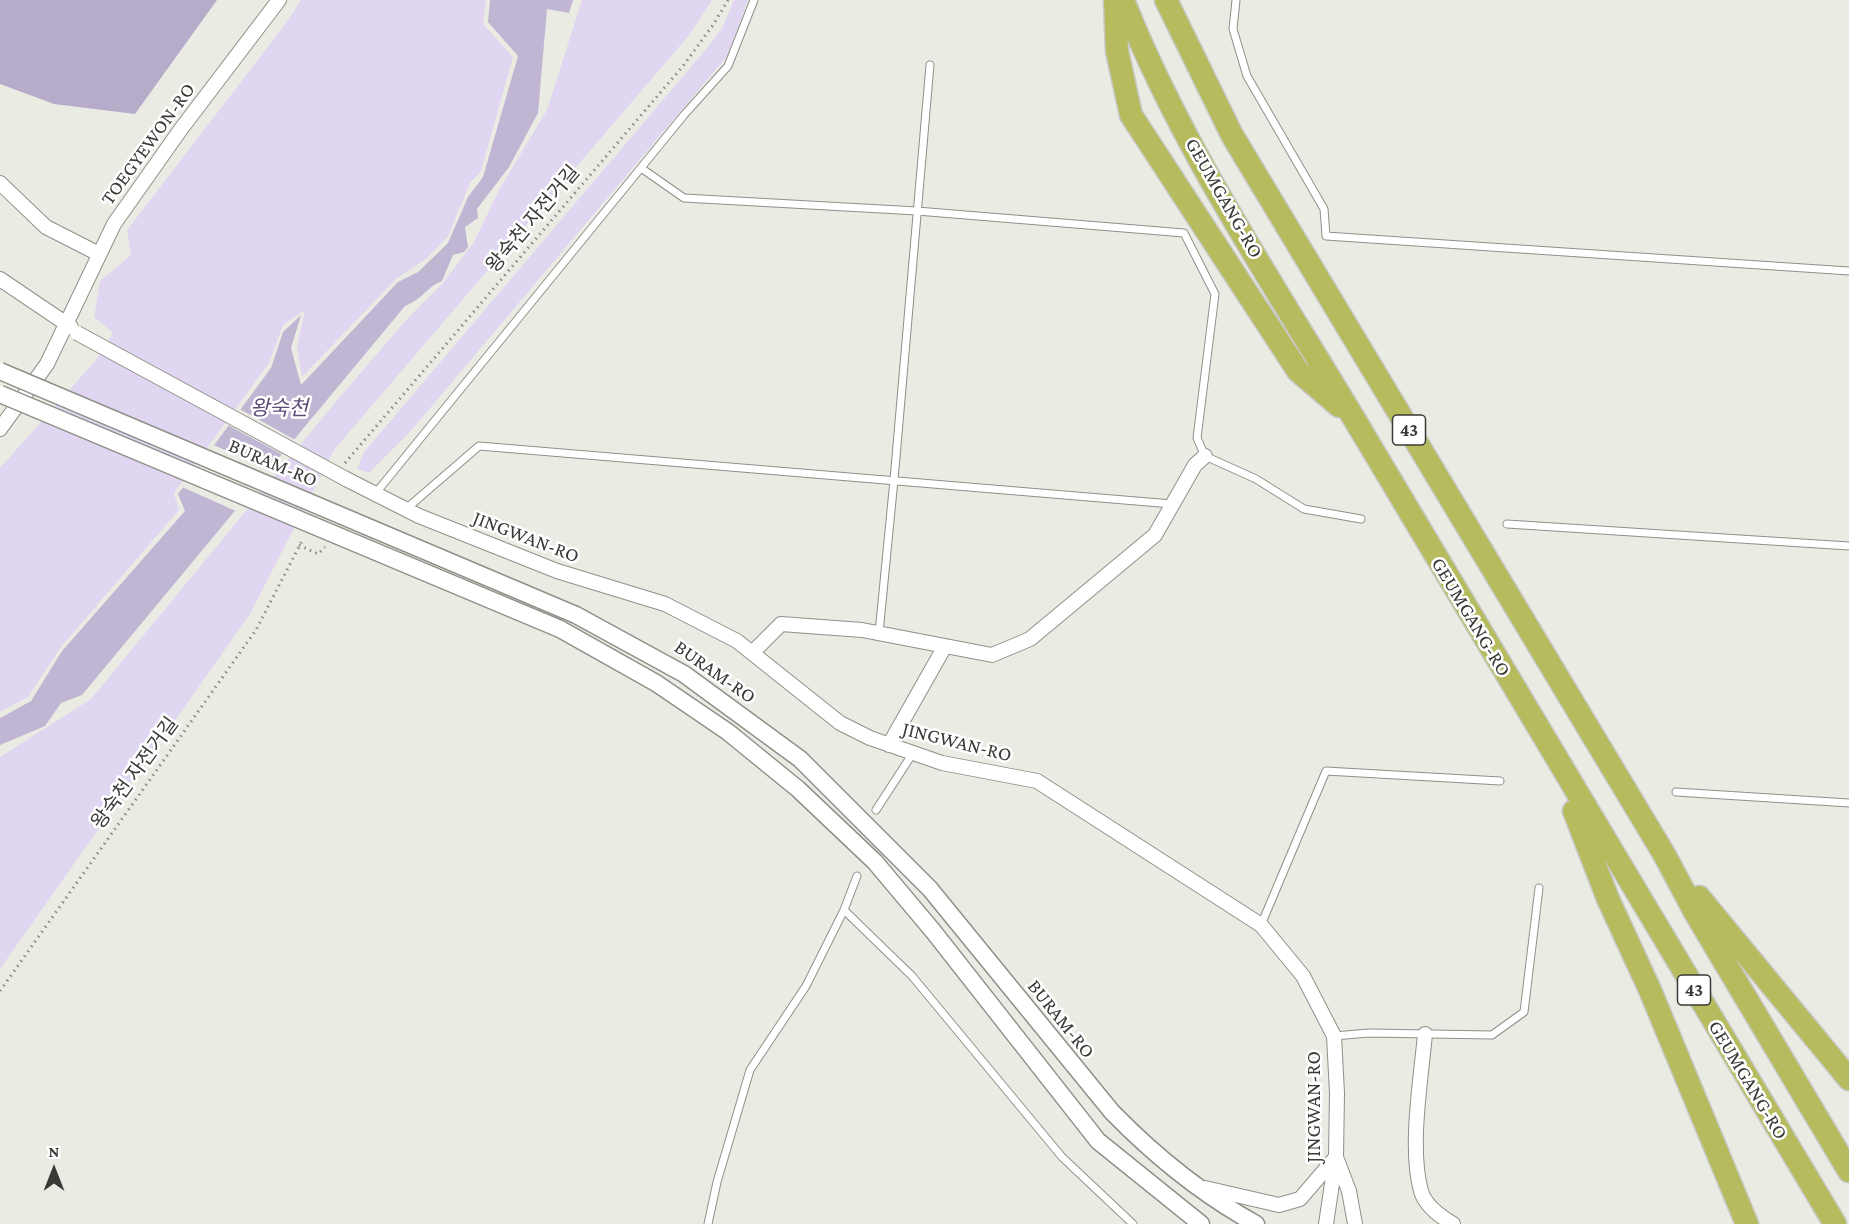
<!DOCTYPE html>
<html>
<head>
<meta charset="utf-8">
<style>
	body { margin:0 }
	#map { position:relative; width:1849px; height:1224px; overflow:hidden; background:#eaece3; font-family:"Crimson Pro",serif }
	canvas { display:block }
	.north { position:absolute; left:24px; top:1140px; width:60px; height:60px; -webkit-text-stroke:4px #fff; paint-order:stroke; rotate:0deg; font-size:16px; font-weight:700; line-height:24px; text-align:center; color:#3a3a37 }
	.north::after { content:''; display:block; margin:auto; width:21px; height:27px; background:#3a3a37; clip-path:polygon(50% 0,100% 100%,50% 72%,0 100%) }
</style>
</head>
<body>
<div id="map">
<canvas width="1849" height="1224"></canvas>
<div class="north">N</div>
</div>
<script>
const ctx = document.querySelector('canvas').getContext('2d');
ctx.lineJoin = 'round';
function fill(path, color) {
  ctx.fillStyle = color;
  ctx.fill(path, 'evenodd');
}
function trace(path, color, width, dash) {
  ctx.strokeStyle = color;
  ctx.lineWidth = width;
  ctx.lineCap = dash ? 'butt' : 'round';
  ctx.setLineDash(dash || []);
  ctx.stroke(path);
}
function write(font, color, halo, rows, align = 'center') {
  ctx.font = font + ' "Crimson Pro","Noto Sans KR",serif';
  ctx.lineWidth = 5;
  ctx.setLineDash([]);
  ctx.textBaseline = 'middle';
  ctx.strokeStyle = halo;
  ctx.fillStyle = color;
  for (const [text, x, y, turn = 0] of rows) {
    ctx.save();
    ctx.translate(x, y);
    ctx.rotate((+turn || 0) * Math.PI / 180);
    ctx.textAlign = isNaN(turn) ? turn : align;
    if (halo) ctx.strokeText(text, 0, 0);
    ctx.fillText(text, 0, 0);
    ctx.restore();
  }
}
fill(new Path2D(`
	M 301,0 L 486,0 L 483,24 L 513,57 L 481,171 L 470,183 L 448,236 L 426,259 L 396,279 L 302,377 L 297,347 L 305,310 L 283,325 L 269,363 L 174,493 L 179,510 L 61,647 L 28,697 L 0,712 L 0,468 L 96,360 L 113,333 L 94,317 L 100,281 L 131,255 L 127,230 L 287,22 Z
	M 582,0 L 712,0 L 690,34 L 334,450 L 250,614 L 0,969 L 0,757 L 91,699 L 333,405 L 406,320 L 443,283 L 474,242 L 499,190 L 547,110 Z
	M 734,0 L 748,0 L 728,55 L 410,432 L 369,473 L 357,469 L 364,452 L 707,48 L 722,28 Z`), '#e1d6f2');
fill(new Path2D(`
	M 0,0 L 217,0 L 135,114 L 54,104 L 0,84 Z`), '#b7abca');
fill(new Path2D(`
	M 490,0 L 573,0 L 569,13 L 547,9 L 538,113 L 509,167 L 477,209 L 478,218 L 465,227 L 468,247 L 464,252 L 453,255 L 442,281 C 427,287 424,298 405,306 L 82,695 L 61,703 L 45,726 L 0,745 L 0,718 L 31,701 L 62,651 L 185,511 L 178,494 L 271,368 L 283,332 L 301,315 L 291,348 L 301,385 L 398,282 L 418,272 L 448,243 L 468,197 L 483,177 L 518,56 L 488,22 Z`), '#c1b5d4');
fill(new Path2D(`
	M 238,408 L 297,441 L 285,456 L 226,424 Z
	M 211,444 L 273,470 L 238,512 L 180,486 Z`), '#eaece3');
const service = new Path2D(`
	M 1236,0 L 1233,29 L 1247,76 L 1324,209 L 1326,236 L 1849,271
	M 641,168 L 684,198 L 917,211 L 1184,233 L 1215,294 L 1197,438 L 1205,456 L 1256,479 L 1304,509 L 1361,519
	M 375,494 L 684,115 L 728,66 L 754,0
	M 406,509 L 479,446 L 1172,504
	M 1507,524 L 1849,546
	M 879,633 L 894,480 L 930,65
	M 1676,792 L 1849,803
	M 876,810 L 913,753
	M 844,910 L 912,976 L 1062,1157 L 1133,1224
	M 1261,925 L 1326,771 L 1500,781
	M 1334,1036 L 1369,1033 L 1492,1035 L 1524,1012 L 1539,888
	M 708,1224 L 717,1182 L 750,1070 L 806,986 L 844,910 L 857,876`);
const minor = new Path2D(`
	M 0,183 L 46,227 L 99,254
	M 0,279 L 71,327
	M 0,429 L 47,364 L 114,224 L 181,129 L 279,0
	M 346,479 L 419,516 L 557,571 L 665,604 L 737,641 L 840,723 L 870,738 L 942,763 L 1037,781 L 1261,925 L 1303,976 L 1334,1036 L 1337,1093 L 1336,1157 L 1326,1224
	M 752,653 L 781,624 L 862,630 L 992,655 L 1030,639 L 1155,535 L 1195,465 L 1205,456
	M 889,745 L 945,646
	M 1425,1034 C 1421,1079 1409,1148 1421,1191 C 1425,1205 1441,1217 1453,1224
	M 1205,1188 L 1279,1205 L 1300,1199 L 1336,1157 L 1349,1191 L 1355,1224`);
const tertiary = new Path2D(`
	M 576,615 L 684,674 L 800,759 L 930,889 L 1112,1112 C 1154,1155 1203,1195 1256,1224
	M 560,629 L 656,683 L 728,732 L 798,789 L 875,862 L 933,931 L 1098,1141 L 1201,1224`);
const trunk = new Path2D(`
	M 1115,0 L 1117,51 L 1131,115 L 1298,371 L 1339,406
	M 1123,0 C 1185,156 1283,298 1368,442 C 1522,704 1679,964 1835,1224
	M 1166,0 L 1232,135 L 1664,854 L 1696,914 L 1849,1171
	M 1574,811 L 1608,899 L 1650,990 L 1747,1224
	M 1699,897 L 1849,1079`);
trace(service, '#8f9089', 9);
trace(minor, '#8f9089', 16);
trace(tertiary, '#8f9089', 19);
trace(trunk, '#c8c8c7', 25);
trace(new Path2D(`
	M 345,463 L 683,66 L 713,25 L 728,0
	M 299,545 L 318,554 L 325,547
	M 0,991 L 256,630 L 303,539`), '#898a85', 3, [1.5, 4.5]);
trace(service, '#fff', 7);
trace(minor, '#fff', 14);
trace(tertiary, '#fff', 16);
trace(trunk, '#b6bc5e', 22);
const minorBridge = new Path2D(`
	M 77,333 L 346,479`);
const tertiaryBridge = new Path2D(`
	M 0,371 L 576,615
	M 0,394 L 560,629`);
trace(minorBridge, '#8f9089', 16, []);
trace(tertiaryBridge, '#8f9089', 19, []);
trace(minorBridge, '#fff', 14);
trace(tertiaryBridge, '#fff', 16);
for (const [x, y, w] of [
	[1409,430,33],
	[1694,990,33]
]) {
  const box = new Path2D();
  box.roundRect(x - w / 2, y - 15, w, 30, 4.5);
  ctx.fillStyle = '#fff';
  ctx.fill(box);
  trace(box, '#3a3a37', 1.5);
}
write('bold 18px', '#3a3a37', null, [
	["43",1409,430],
	["43",1694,990]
]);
write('20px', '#3a3a37', '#fff', [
	["TOEGYEWON-RO",148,144,-54],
	["GEUMGANG-RO",1224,198,60],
	["왕숙천 자전거길",533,219,-50],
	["BURAM-RO",273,463,23],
	["JINGWAN-RO",526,537,21],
	["GEUMGANG-RO",1471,617,59],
	["BURAM-RO",715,672,35],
	["JINGWAN-RO",957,742,14],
	["왕숙천 자전거길",135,773,-54],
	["BURAM-RO",1061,1019,51],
	["GEUMGANG-RO",1748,1080,59],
	["JINGWAN-RO",1314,1107,-90]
]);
write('italic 21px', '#5e4b78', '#fff', [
	["왕숙천",279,409]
]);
</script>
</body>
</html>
